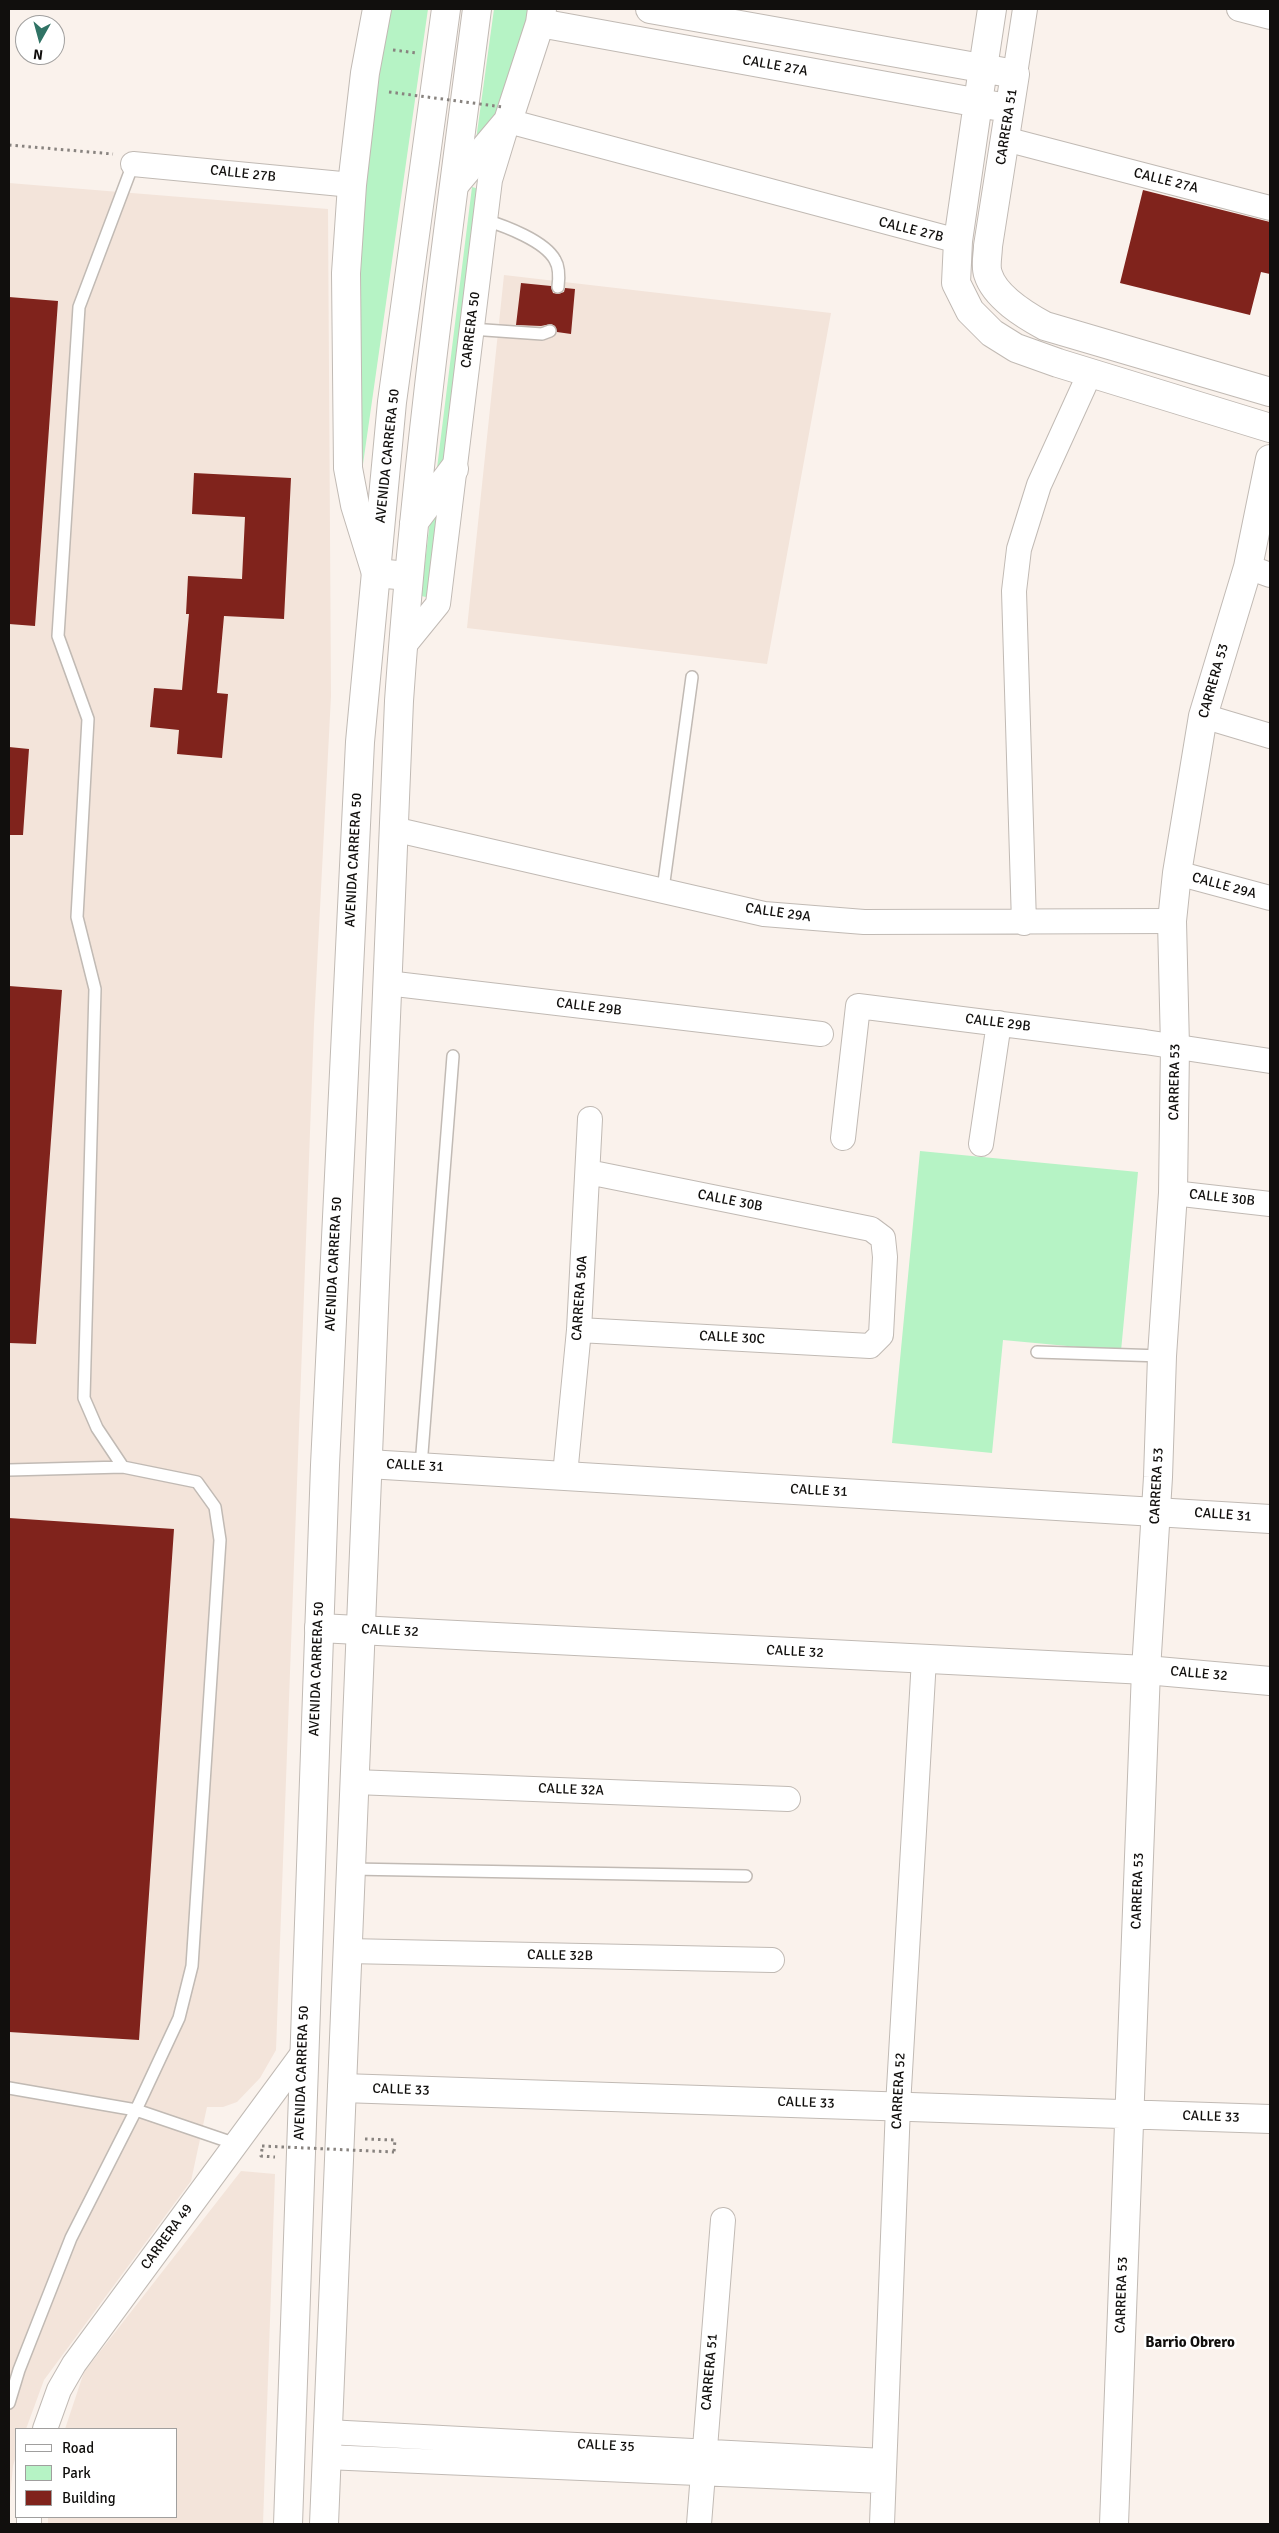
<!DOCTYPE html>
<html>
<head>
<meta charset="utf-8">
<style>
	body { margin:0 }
	#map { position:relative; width:1279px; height:2533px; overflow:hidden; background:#faf2ec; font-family:Signika,sans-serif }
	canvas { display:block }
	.frame { position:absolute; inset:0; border:10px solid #110f0d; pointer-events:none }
	.legend { position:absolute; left:15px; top:2428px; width:162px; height:90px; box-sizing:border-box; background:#fff; border:1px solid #a09f9e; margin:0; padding:6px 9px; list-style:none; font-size:15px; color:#110f0d }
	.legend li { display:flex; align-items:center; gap:10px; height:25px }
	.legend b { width:25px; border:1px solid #a09f9e }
	.north { position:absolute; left:15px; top:15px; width:50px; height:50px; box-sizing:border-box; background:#fff; border:1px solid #a09f9e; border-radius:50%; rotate:187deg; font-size:14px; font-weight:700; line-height:20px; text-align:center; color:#110f0d }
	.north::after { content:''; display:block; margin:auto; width:18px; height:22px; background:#307365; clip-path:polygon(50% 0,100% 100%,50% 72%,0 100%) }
</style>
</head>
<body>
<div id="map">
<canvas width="1279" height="2533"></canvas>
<div class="frame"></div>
<ul class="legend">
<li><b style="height:6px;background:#fff"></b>Road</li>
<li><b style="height:14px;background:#b6f3c5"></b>Park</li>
<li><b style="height:14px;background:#80231c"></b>Building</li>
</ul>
<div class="north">N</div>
</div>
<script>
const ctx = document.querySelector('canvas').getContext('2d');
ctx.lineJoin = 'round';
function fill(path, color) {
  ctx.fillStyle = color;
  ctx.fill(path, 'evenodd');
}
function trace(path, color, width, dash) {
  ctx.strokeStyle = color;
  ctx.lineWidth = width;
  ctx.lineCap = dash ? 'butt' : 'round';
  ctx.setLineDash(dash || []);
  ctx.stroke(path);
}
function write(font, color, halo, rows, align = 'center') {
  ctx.font = font + ' Signika,sans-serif';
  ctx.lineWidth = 5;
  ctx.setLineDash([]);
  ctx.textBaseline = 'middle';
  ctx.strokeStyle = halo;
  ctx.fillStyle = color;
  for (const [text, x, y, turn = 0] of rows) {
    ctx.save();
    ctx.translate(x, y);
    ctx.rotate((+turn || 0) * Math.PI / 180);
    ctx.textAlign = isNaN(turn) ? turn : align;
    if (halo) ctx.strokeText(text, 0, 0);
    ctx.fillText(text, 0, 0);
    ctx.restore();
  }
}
fill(new Path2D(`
	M 9,183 L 328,209 L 331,696 L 314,1024 L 276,2050 L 260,2078 L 237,2102 L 223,2107 L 207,2107 L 191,2181 L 44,2380 L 26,2429 L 16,2429 L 16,2456 L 13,2466 L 9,2508 Z
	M 504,275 L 831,313 L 767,664 L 467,628 Z
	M 241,2171 L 275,2174 L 263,2524 L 48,2524 L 48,2517 L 176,2517 L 176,2429 L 65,2429 L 84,2372 Z`), '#f3e4da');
fill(new Path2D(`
	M 390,9 L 428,9 L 362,471 L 357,264 L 384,35 Z
	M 494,9 L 529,9 L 499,114 L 476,140 Z
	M 472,187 L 479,189 L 444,469 L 437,468 Z
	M 442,506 L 431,598 L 421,596 L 430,521 Z
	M 920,1151 L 1138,1172 L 1121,1351 L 1003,1340 L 992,1453 L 892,1443 Z`), '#b6f3c5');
fill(new Path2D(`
	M 1143,190 L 1270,222 L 1270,274 L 1261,272 L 1250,315 L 1120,283 Z
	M 521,283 L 551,286 L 553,293 L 558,294 L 564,292 L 565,288 L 575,289 L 571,334 L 557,332 L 555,326 L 551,324 L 541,326 L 516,325 Z
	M 9,297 L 58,301 L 35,626 L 9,624 Z
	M 194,473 L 291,478 L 284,619 L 224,616 L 217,693 L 228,694 L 222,758 L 177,754 L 179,730 L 150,727 L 154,688 L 182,690 L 189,614 L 186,614 L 188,576 L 242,579 L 245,517 L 192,514 Z
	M 9,747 L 29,749 L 23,835 L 9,835 Z
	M 9,986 L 62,990 L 36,1344 L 9,1343 Z
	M 9,1518 L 174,1529 L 139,2040 L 9,2032 Z`), '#80231c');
const service = new Path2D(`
	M 485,220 C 505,226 545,241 555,260 C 560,268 559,279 558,287
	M 471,329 L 542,334 L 550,331
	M 663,889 L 692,677
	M 1037,1352 L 1162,1356
	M 421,1466 L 453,1056
	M 123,1467 L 97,1428 L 84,1398 L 95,989 L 77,917 L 88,719 L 58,636 L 79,307 L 133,164
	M 9,1470 L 123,1467 L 197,1482 L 215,1507 L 220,1540 L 192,1966 L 179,2018 L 136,2110 L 71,2238 L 19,2370 L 9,2403
	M 351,1869 L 746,1876
	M 9,2088 L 136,2110 L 236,2144`);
const minor = new Path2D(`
	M 1239,9 L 1270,17
	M 1015,74 L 1025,9
	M 1005,139 L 1270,208
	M 133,164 L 352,185
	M 1248,567 L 1270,575
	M 403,647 L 438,604 L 488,196 L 490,180 L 508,121 L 958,241
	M 1203,716 L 1270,736
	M 393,829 L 764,914 L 864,922 L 1172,921
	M 1177,873 L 1270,898
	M 1024,923 L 1014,591 L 1019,549 L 1039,485 L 1090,373
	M 387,983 L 821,1034
	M 843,1138 L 858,1006 L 1145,1042 L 1270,1061
	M 981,1144 L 999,1023
	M 1173,1193 L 1270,1204
	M 579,1330 L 870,1346 L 881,1335 L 885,1257 L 883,1238 L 871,1229 L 588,1172
	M 565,1475 L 579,1330 L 590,1119
	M 355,1782 L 788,1799
	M 347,1951 L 772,1960
	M 45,2429 L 59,2390 L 74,2364 L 303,2053
	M 327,2432 L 884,2461
	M 326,2457 L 883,2481
	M 29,2524 L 29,2517
	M 699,2524 L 723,2220
	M 882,2524 L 898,2106 L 924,1659`);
const tertiary = new Path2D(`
	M 377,9 L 365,73 L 352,185 L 346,273 L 348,468 L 355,505 L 376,573 L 408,576
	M 983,68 L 992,9
	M 342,2088 L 1270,2119
	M 1114,2524 L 1146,1670 L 1158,1477 L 1162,1356 L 1173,1193 L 1175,1047 L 1172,921 L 1177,873 L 1203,716 L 1248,567 L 1270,459`);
const secondary = new Path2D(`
	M 650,9 L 1015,74 L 988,246 C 988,254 985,266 988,274 C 995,297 1025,315 1045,326 L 1270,392
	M 540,23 L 996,106
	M 983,68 L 958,241 L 956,283 L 970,311 L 992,333 L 1016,348 L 1058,363 L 1270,428
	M 455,184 L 508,121 L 540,23 L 542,9
	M 368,1464 L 1270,1519
	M 319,1628 L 1146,1670 L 1270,1681`);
const primary = new Path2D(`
	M 414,522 L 454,469
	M 288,2524 L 325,1465 L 360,742 L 392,402 L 446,9
	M 324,2524 L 399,701 C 415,469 447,239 477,9`);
trace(service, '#c1bab4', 14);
trace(minor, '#c1bab4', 26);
trace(tertiary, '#c1bab4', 30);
trace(secondary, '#c1bab4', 30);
trace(primary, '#c1bab4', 30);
trace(new Path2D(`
	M 393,50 L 417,53
	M 9,145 L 113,154
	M 365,2139 L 395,2140 L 394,2152
	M 262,2149 L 261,2156 L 275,2157`), '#88837f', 3, [2.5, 4]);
trace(service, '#fff', 11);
trace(minor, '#fff', 24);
trace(tertiary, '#fff', 28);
trace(secondary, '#fff', 28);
trace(primary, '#fff', 28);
trace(new Path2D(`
	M 389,92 L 503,107
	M 262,2146 L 394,2152`), '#88837f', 3, [2.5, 4]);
write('14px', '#110f0d', '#fff', [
	["CALLE 27A",775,66,10],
	["CARRERA 51",1007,127,-81],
	["CALLE 27B",243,174,6],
	["CALLE 27A",1166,181,14],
	["CALLE 27B",911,230,14],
	["CARRERA 50",471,330,-83],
	["AVENIDA CARRERA 50",388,456,-84],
	["CARRERA 53",1214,681,-74],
	["AVENIDA CARRERA 50",354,860,-87],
	["CALLE 29A",1224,886,15],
	["CALLE 29A",778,913,8],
	["CALLE 29B",589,1007,7],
	["CALLE 29B",998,1023,7],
	["CARRERA 53",1175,1082,-89],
	["CALLE 30B",1222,1198,6],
	["CALLE 30B",730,1201,11],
	["AVENIDA CARRERA 50",334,1264,-87],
	["CARRERA 50A",580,1298,-86],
	["CALLE 30C",732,1338,3],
	["CALLE 31",415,1466,3],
	["CARRERA 53",1157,1486,-87],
	["CALLE 31",819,1491,3],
	["CALLE 31",1223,1515,4],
	["CALLE 32",390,1631,3],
	["CALLE 32",795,1652,3],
	["AVENIDA CARRERA 50",317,1669,-88],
	["CALLE 32",1199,1674,5],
	["CALLE 32A",571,1790,2],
	["CARRERA 53",1138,1891,-88],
	["CALLE 32B",560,1956,1],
	["AVENIDA CARRERA 50",302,2073,-88],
	["CALLE 33",401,2090,2],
	["CARRERA 52",899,2091,-87],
	["CALLE 33",806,2103,2],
	["CALLE 33",1211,2117,2],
	["CARRERA 49",167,2237,-54],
	["CARRERA 53",1122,2295,-88],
	["CARRERA 51",710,2372,-85],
	["CALLE 35",606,2446,3]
]);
write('bold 15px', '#110f0d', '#fff', [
	["Barrio Obrero",1190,2343]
]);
</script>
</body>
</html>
